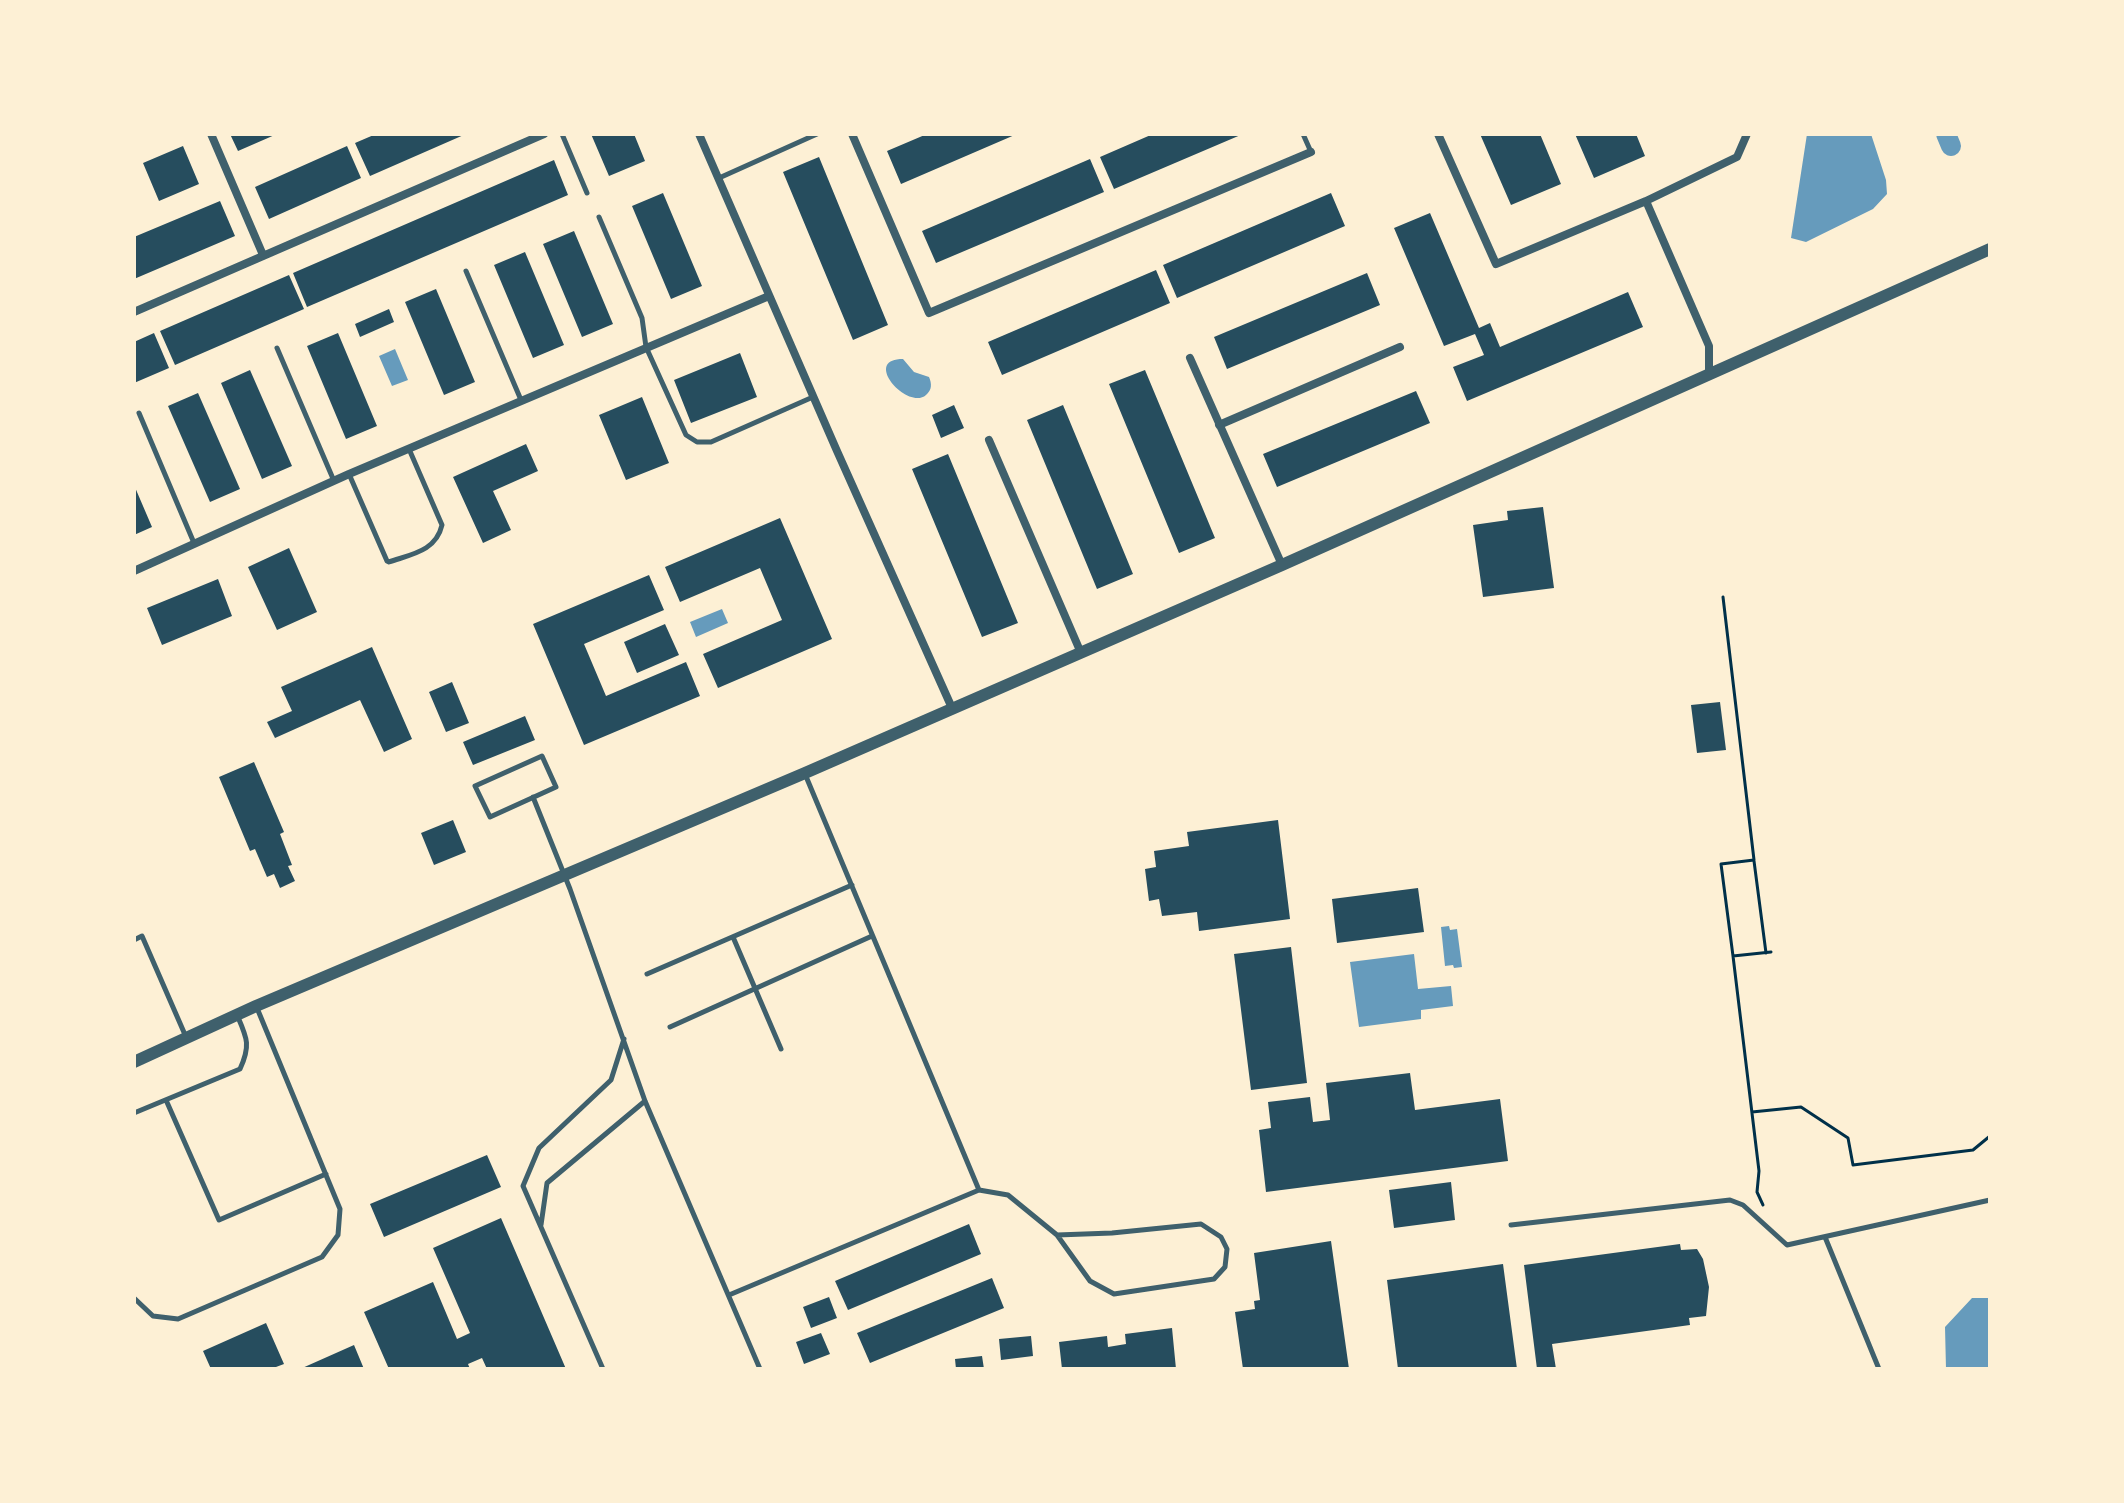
<!DOCTYPE html>
<html>
<head>
<meta charset="utf-8">
<style>
	body { margin:0 }
	#map { position:relative; width:2124px; height:1503px; overflow:hidden; background:#fdf0d5; font-family:"Alegreya Sans",sans-serif }
	canvas { display:block }
	.frame { position:absolute; inset:0; border:136px solid #fdf0d5; pointer-events:none }
</style>
</head>
<body>
<div id="map">
<canvas width="2124" height="1503"></canvas>
<div class="frame"></div>
</div>
<script>
const ctx = document.querySelector('canvas').getContext('2d');
ctx.lineJoin = 'round';
function fill(path, color) {
  ctx.fillStyle = color;
  ctx.fill(path, 'evenodd');
}
function trace(path, color, width, dash) {
  ctx.strokeStyle = color;
  ctx.lineWidth = width;
  ctx.lineCap = dash ? 'butt' : 'round';
  ctx.setLineDash(dash || []);
  ctx.stroke(path);
}
fill(new Path2D(`
	M 1807,134 L 1871,134 L 1886,180 L 1887,194 L 1873,209 L 1806,242 L 1791,238 Z
	M 395,349 L 408,380 L 392,386 L 379,356 Z
	M 903,359 L 914,372 L 929,377 C 932,384 932,390 926,395 C 908,411 861,359 903,359 Z
	M 722,609 L 728,623 L 696,637 L 690,622 Z
	M 1449,926 L 1450,930 L 1457,929 L 1462,967 L 1454,968 L 1453,965 L 1445,966 L 1441,927 Z
	M 1414,954 L 1418,989 L 1451,986 L 1453,1006 L 1421,1010 L 1421,1019 L 1359,1027 L 1350,962 Z
	M 1972,1298 L 1990,1298 L 1990,1369 L 1946,1369 L 1945,1327 Z`), '#669bbc');
trace(new Path2D(`
	M 1946,134 L 1951,146`), '#669bbc', 20);
fill(new Path2D(`
	M 230,134 L 277,134 L 238,151 Z
	M 376,134 L 466,134 L 370,176 L 355,143 Z
	M 591,134 L 634,134 L 645,161 L 609,176 Z
	M 927,134 L 1017,134 L 901,184 L 887,151 Z
	M 1153,134 L 1243,134 L 1114,189 L 1100,157 Z
	M 1480,134 L 1540,134 L 1561,184 L 1511,205 Z
	M 1575,134 L 1636,134 L 1645,156 L 1594,178 Z
	M 183,146 L 199,184 L 159,201 L 143,163 Z
	M 347,146 L 361,178 L 269,219 L 255,187 Z
	M 819,157 L 888,325 L 853,340 L 783,172 Z
	M 1090,159 L 1104,192 L 936,263 L 922,231 Z
	M 554,160 L 568,195 L 307,307 L 293,273 Z
	M 663,193 L 702,286 L 671,299 L 632,206 Z
	M 1331,193 L 1345,226 L 1177,298 L 1163,265 Z
	M 220,201 L 235,236 L 134,279 L 134,237 Z
	M 1430,213 L 1479,328 L 1490,323 L 1500,347 L 1628,292 L 1643,327 L 1467,401 L 1453,367 L 1484,355 L 1475,334 L 1444,346 L 1394,228 Z
	M 574,231 L 613,324 L 582,337 L 543,244 Z
	M 525,252 L 564,345 L 533,358 L 494,265 Z
	M 1156,270 L 1170,303 L 1002,375 L 988,342 Z
	M 1367,273 L 1380,305 L 1227,369 L 1214,337 Z
	M 289,275 L 304,309 L 175,365 L 160,331 Z
	M 436,289 L 475,382 L 444,395 L 405,302 Z
	M 389,309 L 394,322 L 360,337 L 355,324 Z
	M 154,333 L 169,368 L 134,383 L 134,342 Z
	M 338,333 L 377,426 L 346,439 L 307,346 Z
	M 740,353 L 757,397 L 691,423 L 674,380 Z
	M 250,370 L 292,466 L 262,479 L 221,383 Z
	M 1145,370 L 1215,538 L 1179,553 L 1109,384 Z
	M 1416,391 L 1430,423 L 1277,487 L 1263,454 Z
	M 198,393 L 240,489 L 210,502 L 168,406 Z
	M 642,397 L 669,463 L 626,480 L 599,415 Z
	M 954,405 L 964,428 L 941,438 L 932,415 Z
	M 1063,405 L 1133,574 L 1097,589 L 1027,420 Z
	M 526,444 L 538,471 L 493,491 L 511,530 L 483,543 L 453,477 Z
	M 948,454 L 1018,623 L 982,637 L 912,469 Z
	M 134,485 L 152,527 L 134,535 Z
	M 1543,507 L 1554,588 L 1483,597 L 1473,525 L 1508,520 L 1507,511 Z
	M 780,518 L 832,639 L 718,688 L 703,654 L 782,620 L 760,568 L 680,602 L 665,567 Z
	M 289,548 L 317,612 L 277,630 L 248,567 Z
	M 649,575 L 664,610 L 584,644 L 606,696 L 686,662 L 700,696 L 584,745 L 533,624 Z
	M 218,579 L 232,616 L 162,645 L 147,608 Z
	M 665,624 L 679,655 L 637,673 L 624,642 Z
	M 372,647 L 412,739 L 384,752 L 360,700 L 275,738 L 267,722 L 292,711 L 281,687 Z
	M 452,682 L 469,723 L 446,732 L 429,692 Z
	M 1720,702 L 1726,750 L 1697,753 L 1691,705 Z
	M 525,716 L 535,740 L 473,765 L 463,742 Z
	M 254,762 L 284,832 L 280,834 L 292,865 L 288,866 L 295,881 L 280,888 L 274,874 L 267,877 L 255,849 L 250,851 L 219,777 Z
	M 453,820 L 466,852 L 434,865 L 421,833 Z
	M 1278,820 L 1290,919 L 1199,931 L 1197,912 L 1162,916 L 1159,899 L 1149,901 L 1145,869 L 1156,867 L 1154,851 L 1189,846 L 1187,832 Z
	M 1418,888 L 1424,932 L 1337,943 L 1332,899 Z
	M 1291,947 L 1307,1083 L 1251,1090 L 1234,954 Z
	M 1410,1073 L 1415,1110 L 1500,1099 L 1508,1161 L 1266,1192 L 1259,1130 L 1271,1128 L 1268,1102 L 1310,1097 L 1313,1122 L 1330,1120 L 1326,1083 Z
	M 487,1155 L 501,1187 L 384,1237 L 370,1204 Z
	M 1451,1182 L 1455,1220 L 1394,1228 L 1389,1190 Z
	M 501,1218 L 566,1369 L 487,1369 L 482,1358 L 468,1364 L 470,1369 L 389,1369 L 364,1312 L 433,1282 L 457,1339 L 470,1333 L 433,1248 Z
	M 969,1224 L 981,1254 L 848,1310 L 835,1281 Z
	M 1331,1241 L 1349,1369 L 1243,1369 L 1235,1312 L 1255,1309 L 1254,1301 L 1260,1300 L 1254,1253 Z
	M 1680,1244 L 1681,1250 L 1697,1249 L 1703,1259 L 1709,1287 L 1706,1316 L 1689,1318 L 1690,1325 L 1552,1344 L 1556,1369 L 1537,1369 L 1524,1265 Z
	M 1503,1264 L 1517,1369 L 1398,1369 L 1387,1280 Z
	M 992,1278 L 1004,1308 L 870,1363 L 857,1333 Z
	M 829,1297 L 837,1318 L 811,1328 L 803,1307 Z
	M 266,1323 L 284,1364 L 276,1367 L 277,1369 L 211,1369 L 203,1351 Z
	M 1172,1328 L 1176,1369 L 1062,1369 L 1059,1342 L 1107,1336 L 1108,1347 L 1126,1344 L 1125,1334 Z
	M 821,1333 L 830,1354 L 804,1364 L 796,1342 Z
	M 1031,1336 L 1033,1356 L 1001,1360 L 999,1339 Z
	M 354,1345 L 364,1369 L 300,1369 Z
	M 982,1356 L 984,1369 L 956,1369 L 955,1359 Z`), '#264d5e');
trace(new Path2D(`
	M 1723,597 L 1754,860 L 1721,864 L 1733,956
	M 1754,861 L 1766,953
	M 1752,1112 L 1801,1107 L 1848,1138 L 1853,1165 L 1973,1150 L 1990,1136
	M 1763,1205 L 1757,1192 L 1759,1171 L 1733,956 L 1771,952`), '#003049', 3);
trace(new Path2D(`
	M 562,134 L 587,193
	M 1303,134 L 1311,152
	M 719,178 L 817,134
	M 599,217 L 642,318 L 646,347 L 686,435 L 697,442 L 711,442 L 813,397
	M 466,271 L 521,400
	M 277,348 L 334,481
	M 139,413 L 194,543
	M 349,474 L 387,561 L 389,562 C 412,554 436,551 442,525 L 409,449
	M 542,756 L 556,787 L 490,817 L 475,786 Z
	M 533,797 L 570,889 L 645,1101 L 760,1369
	M 733,937 L 781,1049
	M 134,940 L 142,936 L 186,1037
	M 647,974 L 852,885
	M 670,1027 L 872,936
	M 166,1100 L 219,1220 L 326,1174
	M 134,1113 L 240,1069 C 251,1045 247,1038 237,1015
	M 979,1190 L 1008,1195 L 1057,1235 L 1090,1281 L 1114,1294 L 1214,1279 L 1225,1267 L 1227,1249 L 1221,1237 L 1201,1224 L 1112,1233 L 1057,1235
	M 541,1225 L 547,1183 L 645,1101
	M 1511,1225 L 1730,1200 L 1743,1205 L 1787,1245 L 1990,1200
	M 1825,1237 L 1879,1369
	M 729,1295 L 979,1190 L 805,774
	M 134,1298 L 153,1316 L 178,1319 L 322,1257 L 338,1235 L 340,1209 L 257,1008
	M 603,1369 L 523,1186 L 539,1148 L 611,1080 L 624,1039`), '#3f606c', 5);
trace(new Path2D(`
	M 211,134 L 263,255
	M 699,134 L 837,451 L 952,708
	M 852,134 L 929,313 L 1311,152
	M 1438,134 L 1496,264 L 1646,201 L 1737,157 L 1747,134
	M 1646,201 L 1709,346 L 1709,374
	M 134,312 L 544,134
	M 1190,358 L 1282,565
	M 1219,425 L 1400,347
	M 989,440 L 1081,653
	M 134,571 L 349,474 L 769,296`), '#3f606c', 8);
trace(new Path2D(`
	M 134,1062 L 256,1006 L 805,773 L 1282,565 L 1990,249`), '#3f606c', 12);
</script>
</body>
</html>
